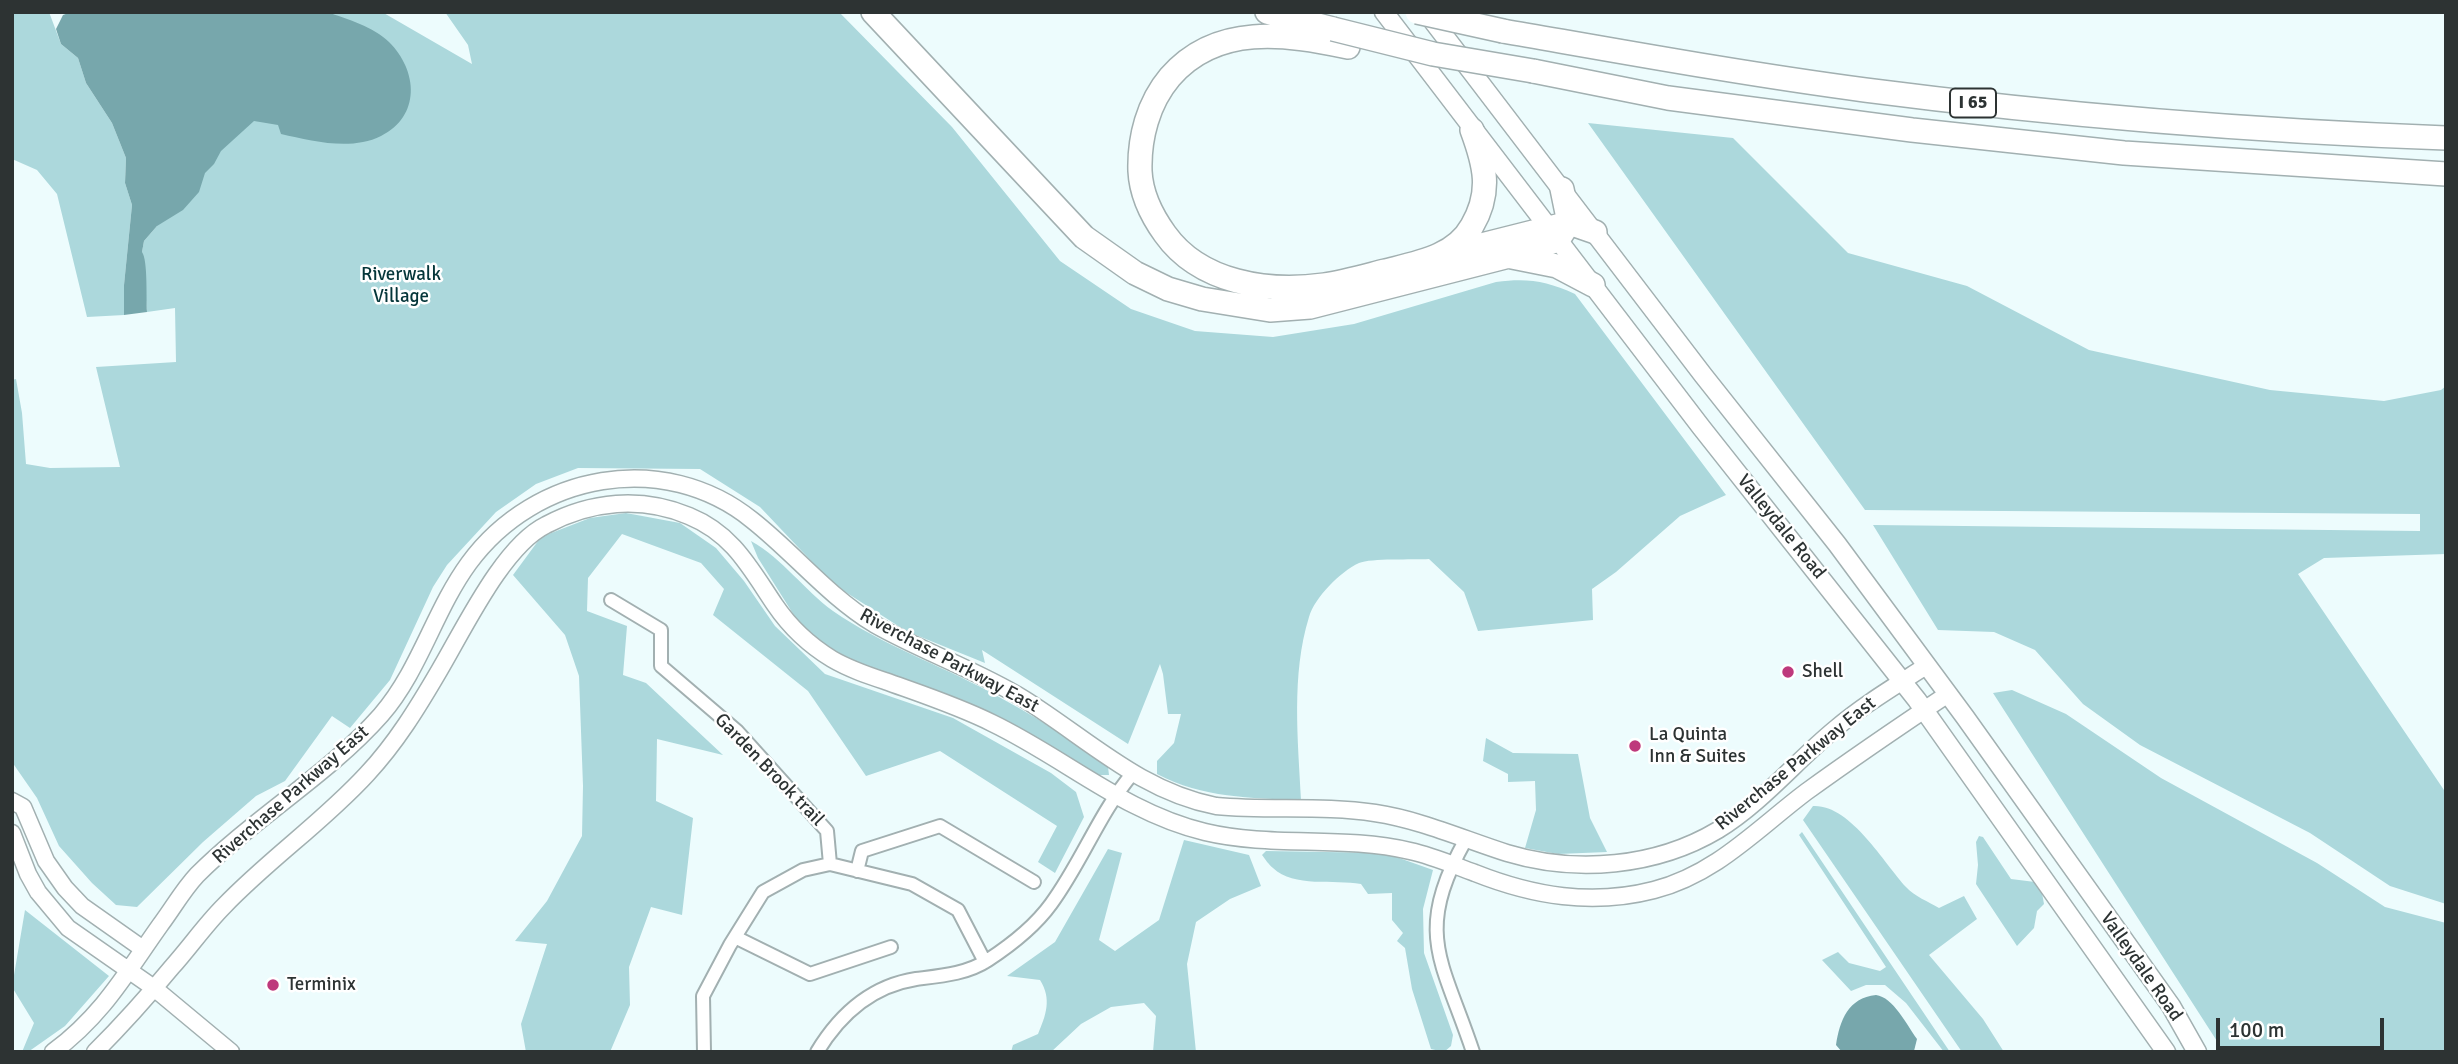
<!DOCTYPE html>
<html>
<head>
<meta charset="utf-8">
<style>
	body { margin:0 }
	#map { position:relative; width:2458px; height:1064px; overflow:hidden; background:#edfcfd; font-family:Signika,sans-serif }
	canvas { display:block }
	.frame { position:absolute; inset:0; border:14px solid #2d3333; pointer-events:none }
	.scale { position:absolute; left:2216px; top:1018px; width:168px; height:32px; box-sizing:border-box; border:4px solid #2d3333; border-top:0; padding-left:9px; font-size:21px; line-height:24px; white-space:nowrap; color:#2d3333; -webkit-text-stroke:5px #fff; paint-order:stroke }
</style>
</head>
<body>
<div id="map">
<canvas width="2458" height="1064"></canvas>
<div class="frame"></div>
<div class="scale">100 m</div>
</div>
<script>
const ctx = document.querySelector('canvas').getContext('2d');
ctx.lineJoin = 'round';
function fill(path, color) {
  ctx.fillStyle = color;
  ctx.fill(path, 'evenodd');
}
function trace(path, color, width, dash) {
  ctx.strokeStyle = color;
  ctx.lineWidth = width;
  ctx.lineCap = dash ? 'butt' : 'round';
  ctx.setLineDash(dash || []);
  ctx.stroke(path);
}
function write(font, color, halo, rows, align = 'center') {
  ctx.font = font + ' Signika,sans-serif';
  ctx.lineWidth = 5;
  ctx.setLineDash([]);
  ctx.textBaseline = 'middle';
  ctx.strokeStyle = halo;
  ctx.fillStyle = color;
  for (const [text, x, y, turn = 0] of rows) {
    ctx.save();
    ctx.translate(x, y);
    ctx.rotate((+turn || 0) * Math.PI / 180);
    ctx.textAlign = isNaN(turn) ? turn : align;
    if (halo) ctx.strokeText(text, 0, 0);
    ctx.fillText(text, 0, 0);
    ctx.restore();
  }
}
fill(new Path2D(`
	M 12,12 L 49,12 L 61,44 L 78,58 L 86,83 L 112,123 L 126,158 L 125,183 L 132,205 L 124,285 L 124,315 L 87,317 L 57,194 L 37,170 L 12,159 Z
	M 167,12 L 382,12 L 472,64 L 468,45 L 445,12 L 839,12 L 952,127 L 1060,261 L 1131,309 L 1195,331 L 1273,337 L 1354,324 L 1496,282 C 1528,278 1546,281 1575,294 L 1726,495 L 1680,516 L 1616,572 L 1592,589 L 1593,620 L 1478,631 L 1464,592 L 1429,559 C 1413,560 1371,558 1359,563 C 1340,572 1315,597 1309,617 C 1291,675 1298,740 1301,800 C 1250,798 1203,798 1157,774 L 1157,761 L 1174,743 L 1181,714 L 1168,714 L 1163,674 L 1160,664 L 1128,744 L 982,650 L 985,663 L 906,631 L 833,584 L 760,507 L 700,469 L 578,468 L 536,484 L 496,512 L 447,565 L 433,587 L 390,680 L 350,728 L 332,716 L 285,781 L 256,796 L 203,842 L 137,907 L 116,905 L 92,883 L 59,846 L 37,798 L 12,762 L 12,380 L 16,379 L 22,413 L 26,464 L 50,468 L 120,467 L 96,367 L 176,362 L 175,308 L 147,312 L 142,252 L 144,241 L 157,226 Z
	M 1588,123 L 1733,138 L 1848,253 L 1967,286 L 2089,350 L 2270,390 L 2384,401 L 2441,390 L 2446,386 L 2446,554 L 2324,558 L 2298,574 L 2446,793 L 2446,904 L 2390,886 L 2310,833 L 2140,745 L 2083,704 L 2035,650 L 1994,632 L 1938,630 L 1873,525 L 2420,531 L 2420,514 L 1865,510 Z
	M 626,513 L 680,523 L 716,548 L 744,581 L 775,626 L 825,674 L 953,718 L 1051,773 L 1076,792 L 1084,817 L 1055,873 L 1038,862 L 1057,826 L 940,751 L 866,776 L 808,691 L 713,615 L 724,589 L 701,563 L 622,534 L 588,578 L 587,611 L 627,626 L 623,675 L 646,683 L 723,755 L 657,739 L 656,801 L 693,818 L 682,915 L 651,907 L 629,967 L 630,1005 L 610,1052 L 526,1052 L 521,1024 L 547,944 L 515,941 L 547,901 L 582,836 L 583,786 L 579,676 L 565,635 L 513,575 L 541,537 L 590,518 Z
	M 751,541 C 783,559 804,590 833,611 C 882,645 938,664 990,692 C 1031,714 1072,739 1108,767 L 1109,775 L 1099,775 L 989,714 L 833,652 L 797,620 L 758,558 Z
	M 2012,690 L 2066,714 L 2161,778 L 2317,863 L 2385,907 L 2446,923 L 2446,1052 L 2224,1052 L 1993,693 Z
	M 1486,738 L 1513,753 L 1578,754 L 1590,818 L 1607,852 L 1558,854 L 1525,848 L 1536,810 L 1535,781 L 1508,782 L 1508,774 L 1483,761 Z
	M 1813,806 C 1850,804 1884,863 1906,887 C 1914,896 1929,902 1939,908 L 1964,896 L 1977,919 L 1929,955 L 1983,1019 L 2004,1052 L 1962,1052 L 1803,820 Z
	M 1802,832 L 1950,1052 L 1944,1052 L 1906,1003 L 1885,985 L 1866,985 L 1851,991 L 1822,960 L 1838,952 L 1849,963 L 1880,971 L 1886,967 L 1799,835 Z
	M 1979,836 L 1983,837 L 2011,879 L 2035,882 L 2042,893 L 2044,904 L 2037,911 L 2034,928 L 2017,946 L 1976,884 L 1978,865 L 1976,842 Z
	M 1184,840 L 1249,855 L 1261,886 L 1230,899 L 1196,922 L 1187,964 L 1196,1052 L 1153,1052 L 1156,1016 L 1144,1003 L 1111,1007 L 1081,1024 L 1051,1052 L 1011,1052 L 1013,1045 L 1038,1034 C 1046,1015 1052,999 1040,980 L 1007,976 L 1055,942 L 1108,849 L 1122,853 L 1099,940 L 1115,951 L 1159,920 Z
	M 1266,851 L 1385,853 L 1433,870 L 1423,909 L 1424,953 L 1453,1035 L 1451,1046 L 1444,1052 L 1431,1049 L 1412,989 L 1405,948 L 1397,941 L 1403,933 L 1392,920 L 1392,893 L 1368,894 L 1361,884 C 1334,879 1294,888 1273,868 C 1269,865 1265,859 1262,855 Z
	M 25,910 L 109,976 L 65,1026 L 28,1052 L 22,1052 L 34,1023 L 12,987 Z`), '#acd8dc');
fill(new Path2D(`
	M 71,12 L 327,12 C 347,19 374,27 389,42 C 418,71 421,116 381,136 C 351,151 312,141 281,134 L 278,125 L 254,121 L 221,151 L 214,164 L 205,173 L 199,192 L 183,210 L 157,226 L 144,241 L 142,252 C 148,261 146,297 147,312 L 124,315 L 124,285 L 132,205 L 125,183 L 126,158 L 112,123 L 86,83 L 78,58 L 61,44 L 56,29 L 63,15 Z
	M 1876,995 C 1893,997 1907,1025 1917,1039 L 1914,1051 L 1842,1052 L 1836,1045 C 1840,1020 1848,998 1876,995 Z`), '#77a7ac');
const minor = new Path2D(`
	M 611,600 L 661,630 L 661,666 L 737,731 L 827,831 L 830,864
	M 1466,839 C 1413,934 1442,959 1473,1052
	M 857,871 L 862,851 L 940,826 L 1034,882
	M 735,937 L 810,974 L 891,947
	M 704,1052 L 703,996 L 730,945 L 763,892 L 803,870 L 830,864 L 912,884 L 958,910 L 985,962
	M 817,1052 C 840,1014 871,986 916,979 C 940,976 967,974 988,960 C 1011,945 1035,926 1051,904 C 1082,862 1099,813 1133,773`);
const tertiary = new Path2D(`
	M 12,801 L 23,807 L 46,861 L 65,888 L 82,906 L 143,949
	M 12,833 L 28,874 L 38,892 L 68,928 L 154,988 L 231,1052
	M 53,1052 C 103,1015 126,973 161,924 C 173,908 183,890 197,875 C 254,818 329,774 381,715 C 420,670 434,611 469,563 C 535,473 664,449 752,520 C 794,553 828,596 874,624 C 923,652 977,670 1024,699 C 1088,739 1140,791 1216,806 C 1269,811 1323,805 1375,813 C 1421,820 1463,839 1507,853 C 1576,874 1656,867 1718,830 C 1762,803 1795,762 1835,729 C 1863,705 1895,686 1926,666
	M 95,1052 C 122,1025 148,996 172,967 C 190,947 205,925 224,906 C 269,859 323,822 367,774 C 396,743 418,707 439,671 C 464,629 503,546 546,525 C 591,501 641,496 689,516 C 733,534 750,568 775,605 C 790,627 809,645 832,659 C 849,669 867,675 885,681 C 921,694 958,706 992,723 C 1065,758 1125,813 1205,832 C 1272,848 1343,835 1410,851 C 1433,856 1453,865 1475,873 C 1533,896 1592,906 1654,890 C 1716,874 1757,829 1806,792 C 1853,758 1900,726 1948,694`);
const secondary = new Path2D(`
	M 1384,12 L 1701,427 L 1917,700 L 2166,1052
	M 1426,12 L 1703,375 L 1837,544 L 1965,717 L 2171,1006 L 2197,1052`);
const motorway = new Path2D(`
	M 873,12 L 1084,237 L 1135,273 L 1168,289 L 1202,299 L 1270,310 L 1310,307 L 1509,256 L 1558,240 L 1569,223 L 1562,189
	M 1267,12 L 1333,29
	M 1503,31 C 1624,52 1744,74 1865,90 C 2058,115 2251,131 2446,138
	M 1348,47 C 1286,34 1217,23 1170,77 C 1148,103 1139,138 1140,171 C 1141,193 1152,216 1165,234 C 1200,283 1268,293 1324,285 C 1344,282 1365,276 1385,271 C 1417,263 1455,257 1472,226 C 1492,192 1485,165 1472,130
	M 1533,71 L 1668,98 L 1912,130 L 2124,153 L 2446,174
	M 1450,253 L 1569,223 L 1595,232
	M 1512,257 L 1557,266 L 1593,285`);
trace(minor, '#a2b0b1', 16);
trace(tertiary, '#a2b0b1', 19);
trace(secondary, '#a2b0b1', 21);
trace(motorway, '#a2b0b1', 26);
trace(minor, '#fff', 12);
trace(tertiary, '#fff', 16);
trace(secondary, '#fff', 18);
trace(motorway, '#fff', 23);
const motorwayBridge = new Path2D(`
	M 1417,12 L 1503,31
	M 1333,29 L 1433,54 L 1533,71`);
trace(motorwayBridge, '#a2b0b1', 26, []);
trace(motorwayBridge, '#fff', 23);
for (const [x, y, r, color] of [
	[1788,672,7,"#be397c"],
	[1635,746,7,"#be397c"],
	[273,985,7,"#be397c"]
]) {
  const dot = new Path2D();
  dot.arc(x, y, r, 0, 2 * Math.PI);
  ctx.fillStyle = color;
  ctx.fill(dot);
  trace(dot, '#fff', 2.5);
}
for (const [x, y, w] of [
	[1973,103,46]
]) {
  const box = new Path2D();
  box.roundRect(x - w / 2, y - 14.5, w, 29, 5);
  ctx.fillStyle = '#fff';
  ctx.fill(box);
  trace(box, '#2d3333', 2);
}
write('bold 18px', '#2d3333', null, [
	["I 65",1973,103]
]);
write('19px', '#05363a', '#fff', [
	["Riverwalk",401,275],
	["Village",401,297]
]);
write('19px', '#2d3333', '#fff', [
	["Valleydale Road",1781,527,51],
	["Riverchase Parkway East",949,661,28],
	["Riverchase Parkway East",1796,764,-39],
	["Garden Brook trail",769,770,46],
	["Riverchase Parkway East",291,795,-41],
	["Valleydale Road",2141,967,55]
]);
write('19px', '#2d3333', '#fff', [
	["Shell",1802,672],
	["La Quinta",1649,735],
	["Inn & Suites",1649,757],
	["Terminix",287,985]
], 'left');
</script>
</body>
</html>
